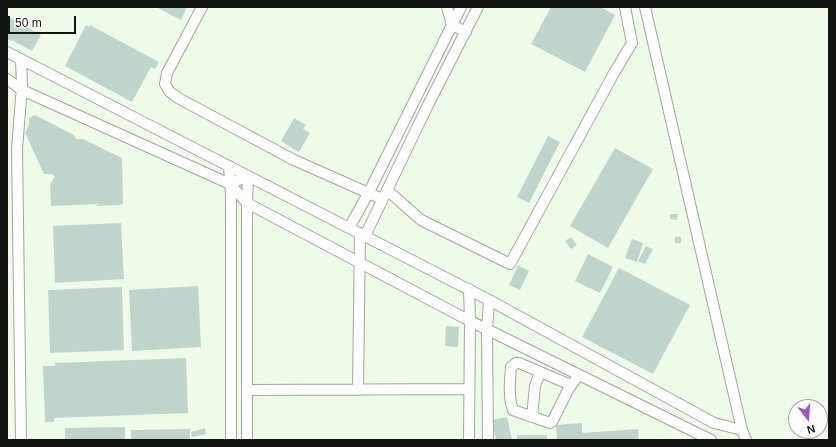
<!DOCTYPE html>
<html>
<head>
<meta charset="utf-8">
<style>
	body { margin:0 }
	#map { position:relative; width:836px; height:447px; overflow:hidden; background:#effbe9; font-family:Arial,sans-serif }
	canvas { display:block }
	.frame { position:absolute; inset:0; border:8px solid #11150f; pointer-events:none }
	.north { position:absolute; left:788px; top:399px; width:40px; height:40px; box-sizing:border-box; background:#fff; border:1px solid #a0a19f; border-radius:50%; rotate:163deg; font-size:11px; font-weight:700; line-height:16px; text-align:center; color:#11150f }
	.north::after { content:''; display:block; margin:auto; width:14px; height:18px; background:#9754c9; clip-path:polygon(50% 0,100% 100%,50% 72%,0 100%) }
	.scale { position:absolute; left:8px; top:16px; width:68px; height:18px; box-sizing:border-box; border:2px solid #11150f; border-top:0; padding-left:5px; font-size:12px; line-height:14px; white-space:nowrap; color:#11150f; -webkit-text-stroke:3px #fff; paint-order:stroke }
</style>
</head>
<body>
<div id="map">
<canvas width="836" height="447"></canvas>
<div class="frame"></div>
<div class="north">N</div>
<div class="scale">50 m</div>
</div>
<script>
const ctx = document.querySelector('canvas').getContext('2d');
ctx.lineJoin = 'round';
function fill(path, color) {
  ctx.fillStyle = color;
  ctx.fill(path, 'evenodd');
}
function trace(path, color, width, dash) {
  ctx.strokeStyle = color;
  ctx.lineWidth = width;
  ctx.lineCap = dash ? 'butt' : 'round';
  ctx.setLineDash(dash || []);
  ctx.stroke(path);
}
fill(new Path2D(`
	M 156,7 L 187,7 L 181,20 Z
	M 551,7 L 600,7 L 615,15 L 585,72 L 531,44 Z
	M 7,16 L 41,35 L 32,51 L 12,40 L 11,41 L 7,39 Z
	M 86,25 L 89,27 L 90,25 L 159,62 L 155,69 L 151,67 L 132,102 L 65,66 Z
	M 35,115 L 74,135 L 76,139 L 83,139 L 122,158 L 123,204 L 119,205 L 95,206 L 99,204 L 51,206 L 50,185 L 55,176 L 51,174 L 44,174 L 25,133 L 29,124 L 29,118 Z
	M 294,118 L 306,125 L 303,129 L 310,133 L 299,152 L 281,141 Z
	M 548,136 L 560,142 L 529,203 L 517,197 Z
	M 615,148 L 653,169 L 608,248 L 570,226 Z
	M 670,214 L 678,214 L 677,220 L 670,219 Z
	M 121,223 L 124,279 L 55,283 L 53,226 Z
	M 571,237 L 577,245 L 571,249 L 565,241 Z
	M 675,237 L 681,237 L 681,243 L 675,243 Z
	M 632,239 L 643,243 L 637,262 L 625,258 Z
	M 646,246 L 653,249 L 645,264 L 638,261 Z
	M 588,254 L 613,267 L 600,293 L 575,281 Z
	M 518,265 L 529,271 L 520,290 L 509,285 Z
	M 619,268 L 690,305 L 653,374 L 582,337 Z
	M 198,286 L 201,347 L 132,351 L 129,290 Z
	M 122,287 L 124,350 L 50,353 L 48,290 Z
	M 446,326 L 459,327 L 458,347 L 445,346 Z
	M 186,358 L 188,413 L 54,418 L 54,422 L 45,422 L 43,366 L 55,366 L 55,363 Z
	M 507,417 L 512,439 L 496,440 L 492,420 Z
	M 582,423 L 582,433 L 638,429 L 639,440 L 557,440 L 556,425 Z
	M 125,427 L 125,440 L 65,440 L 65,428 Z
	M 205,428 L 206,434 L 192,437 L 191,432 Z
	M 190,429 L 190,440 L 131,440 L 131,430 Z
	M 517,435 L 547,435 L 547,440 L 517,440 Z`), '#bfd5cc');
const minor = new Path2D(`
	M 202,7 L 167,73 L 165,84 L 169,91 L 178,98 L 294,160 L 382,199
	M 461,7 L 452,25 L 466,32
	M 645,7 L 742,430 L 746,440
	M 7,52 L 489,300 L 714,423 L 742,430
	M 7,79 L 22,90 L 230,184 L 247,203 L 470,321 L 711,440
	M 229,166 L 231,195 L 231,440
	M 230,184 L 248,176 L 247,207 L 247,440
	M 387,190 L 421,220 L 510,264 L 614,73 L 632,43 L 625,7
	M 349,228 L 369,192 L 452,25 L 447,7
	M 365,236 L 428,105 L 478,7
	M 469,289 L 470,321 L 469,440
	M 571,385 L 519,363 L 516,363 L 511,367 C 510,381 508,397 513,410 L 550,423 L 552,422 L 569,388 L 579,375
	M 247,390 L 469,389
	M 358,390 L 360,233
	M 532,417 L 535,386 L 540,372
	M 21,440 L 17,149 L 22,86 L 21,59
	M 488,440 L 487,330 L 489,300`);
trace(minor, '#9da898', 12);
trace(minor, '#fff', 10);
</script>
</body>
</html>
